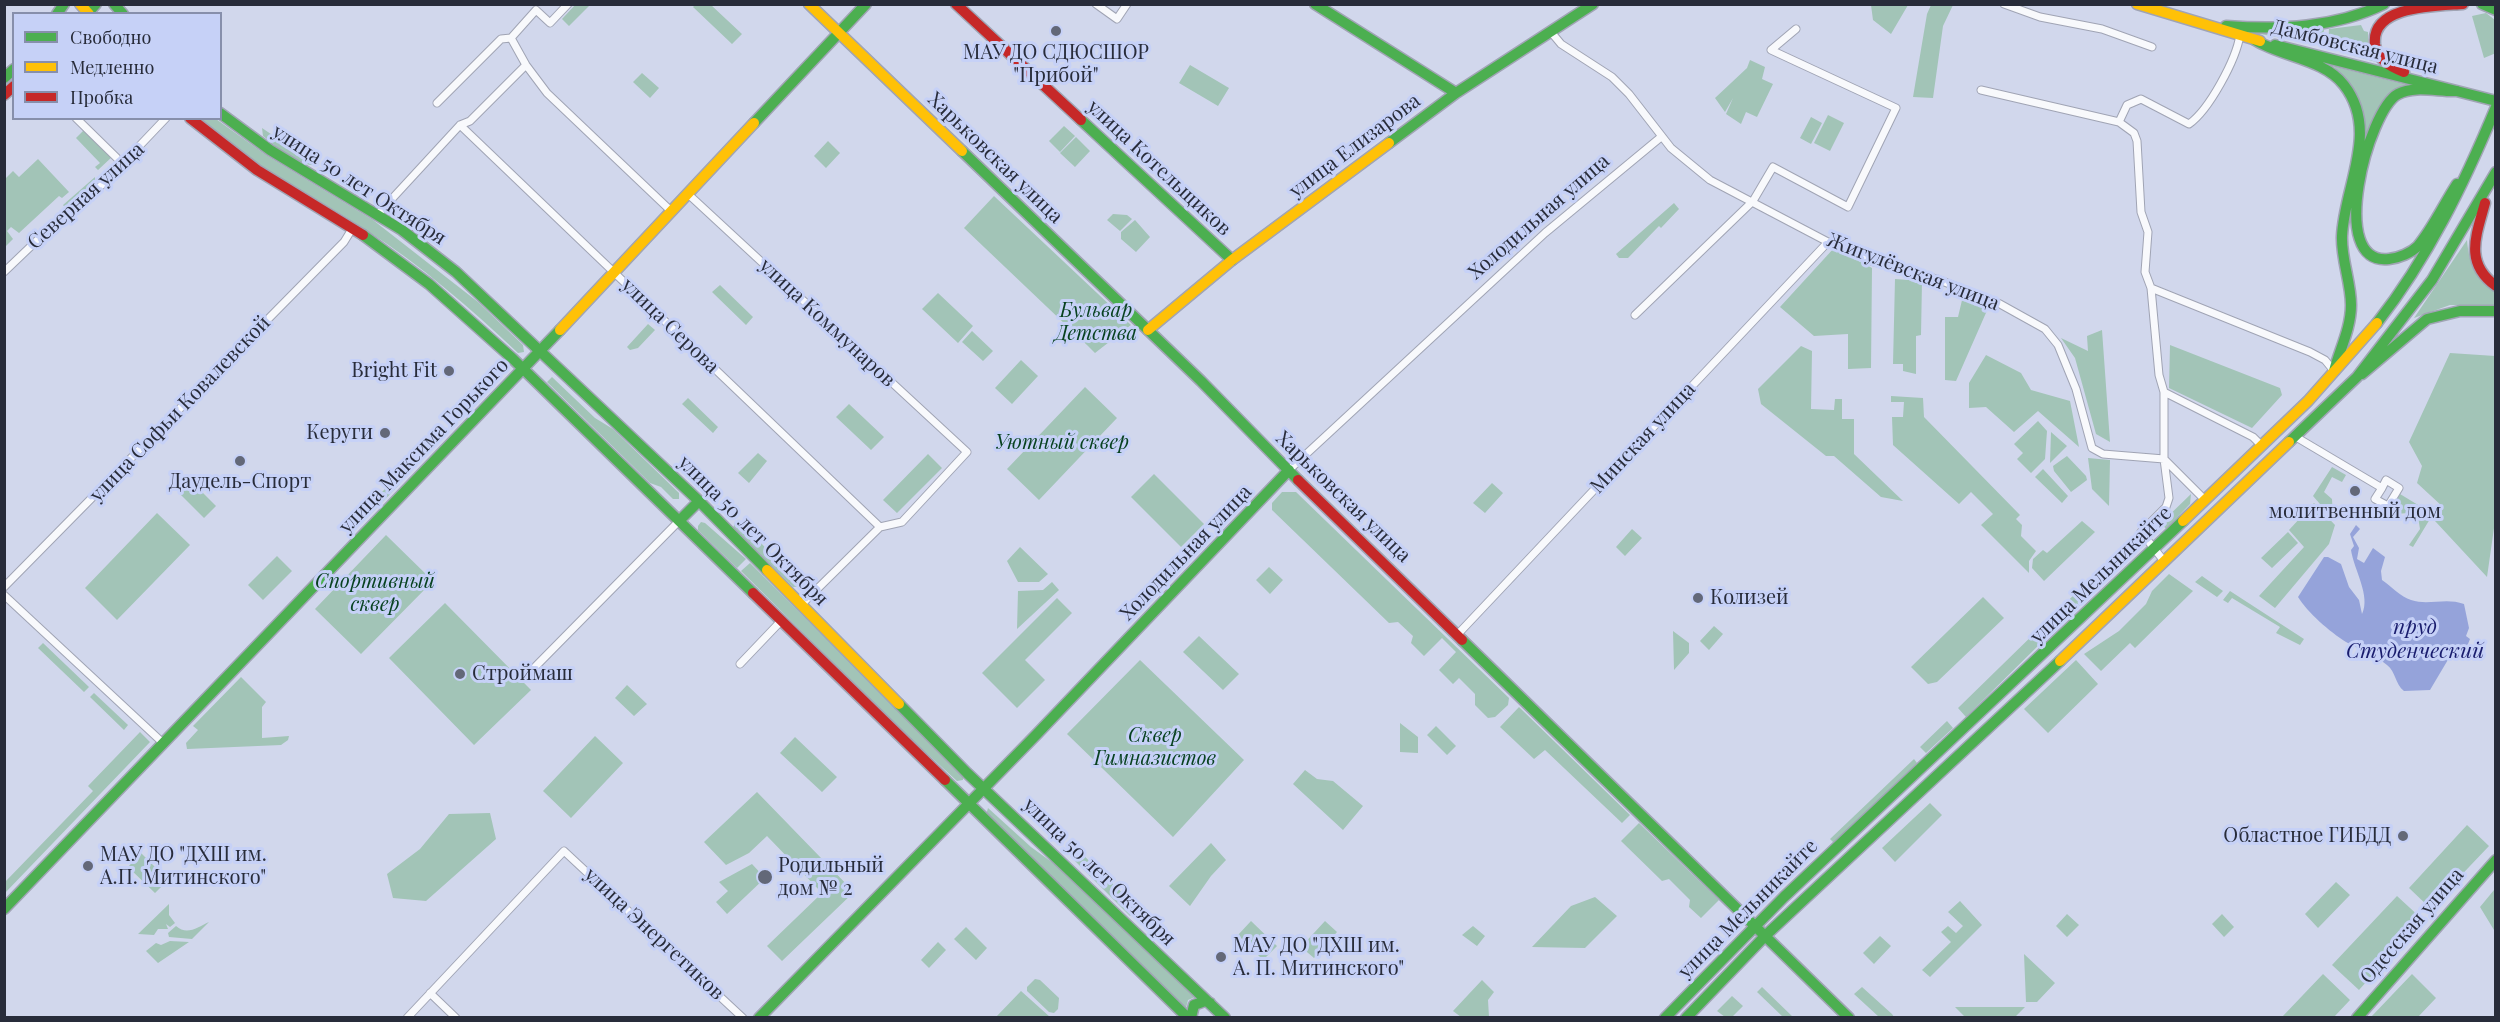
<!DOCTYPE html>
<html>
<head>
<meta charset="utf-8">
<style>
	body { margin:0 }
	#map { position:relative; width:2500px; height:1022px; overflow:hidden; background:#d1d7ec; font-family:"Playfair Display",serif }
	canvas { display:block }
	.frame { position:absolute; inset:0; border:6px solid #282c3a; pointer-events:none }
	.legend { position:absolute; left:12px; top:12px; width:210px; height:108px; box-sizing:border-box; background:#c6d1f7; border:2px solid #878fab; margin:0; padding:8px 10px; list-style:none; font-size:18px; color:#282c3a }
	.legend li { display:flex; align-items:center; gap:12px; height:30px }
	.legend b { width:30px; border:2px solid #878fab }
</style>
</head>
<body>
<div id="map">
<canvas width="2500" height="1022"></canvas>
<div class="frame"></div>
<ul class="legend">
<li><b style="height:8px;background:#4caf50"></b>Свободно</li>
<li><b style="height:8px;background:#ffc107"></b>Медленно</li>
<li><b style="height:8px;background:#c62828"></b>Пробка</li>
</ul>
</div>
<script>
const ctx = document.querySelector('canvas').getContext('2d');
ctx.lineJoin = 'round';
function fill(path, color) {
  ctx.fillStyle = color;
  ctx.fill(path, 'evenodd');
}
function trace(path, color, width, dash) {
  ctx.strokeStyle = color;
  ctx.lineWidth = width;
  ctx.lineCap = dash ? 'butt' : 'round';
  ctx.setLineDash(dash || []);
  ctx.stroke(path);
}
function write(font, color, halo, rows, align = 'center') {
  ctx.font = font + ' "Playfair Display",serif';
  ctx.lineWidth = 6;
  ctx.setLineDash([]);
  ctx.textBaseline = 'middle';
  ctx.strokeStyle = halo;
  ctx.fillStyle = color;
  for (const [text, x, y, turn = 0] of rows) {
    ctx.save();
    ctx.translate(x, y);
    ctx.rotate((+turn || 0) * Math.PI / 180);
    ctx.textAlign = isNaN(turn) ? turn : align;
    if (halo) ctx.strokeText(text, 0, 0);
    ctx.fillText(text, 0, 0);
    ctx.restore();
  }
}
fill(new Path2D(`
	M 576,4 L 590,5 L 569,26 L 562,19 Z
	M 695,5 L 711,5 L 742,34 L 732,44 L 693,7 Z
	M 1871,5 L 1871,4 L 1908,5 L 1891,34 L 1873,20 Z
	M 1931,5 L 1953,5 L 1943,26 L 1933,98 L 1913,97 L 1927,14 Z
	M 2486,13 L 2495,20 L 2496,53 L 2484,58 L 2472,16 Z
	M 2361,25 L 2364,31 L 2368,32 L 2368,47 L 2376,62 L 2343,53 L 2328,45 L 2329,29 Z
	M 2324,30 L 2322,45 L 2304,40 L 2303,42 L 2255,33 Z
	M 1750,60 L 1765,67 L 1762,79 L 1773,84 L 1757,117 L 1746,112 L 1741,124 L 1726,114 L 1733,98 L 1725,112 L 1715,98 L 1747,68 Z
	M 1190,65 L 1229,88 L 1218,106 L 1179,83 Z
	M 2333,66 L 2407,85 C 2377,98 2375,120 2364,148 C 2368,112 2358,91 2333,66 Z
	M 642,73 L 659,88 L 650,98 L 633,82 Z
	M 1828,115 L 1844,123 L 1830,151 L 1814,143 Z
	M 1811,117 L 1822,123 L 1811,144 L 1800,138 Z
	M 200,119 L 216,119 L 266,155 L 373,220 L 478,302 L 523,345 L 524,352 L 518,353 C 470,308 422,266 366,230 C 310,193 250,166 200,119 Z
	M 1064,126 L 1075,136 L 1060,152 L 1049,141 Z
	M 262,128 L 317,165 C 298,167 277,147 263,136 Z
	M 84,130 L 113,156 L 98,170 L 95,167 L 100,163 L 76,138 Z
	M 1076,137 L 1090,151 L 1075,167 L 1060,153 Z
	M 828,141 L 840,153 L 826,168 L 814,156 Z
	M 38,159 L 69,192 L 62,198 L 59,196 L 19,233 L 11,227 L 7,231 L 13,239 L 5,247 L 5,179 L 13,171 L 19,177 Z
	M 95,177 L 95,187 L 67,210 L 63,205 Z
	M 994,196 L 1131,325 L 1095,353 L 1088,346 L 964,228 Z
	M 1674,203 L 1679,209 L 1661,228 L 1659,226 L 1628,258 L 1619,258 L 1616,254 Z
	M 1113,214 L 1127,215 L 1132,219 L 1120,231 L 1107,220 Z
	M 1135,220 L 1150,237 L 1136,252 L 1121,239 L 1121,232 Z
	M 2467,240 C 2469,264 2475,278 2495,292 L 2495,305 L 2450,305 L 2414,318 Z
	M 1834,248 L 1872,268 L 1871,368 L 1848,369 L 1848,334 L 1814,336 L 1780,307 Z
	M 1895,279 L 1922,281 L 1921,335 L 1916,336 L 1916,374 L 1903,371 L 1903,364 L 1893,364 Z
	M 720,285 L 753,317 L 746,325 L 712,292 Z
	M 938,293 L 973,326 L 958,343 L 922,309 Z
	M 1963,296 L 1989,306 L 1956,381 L 1945,380 L 1945,317 L 1958,317 Z
	M 648,324 L 655,330 L 638,348 L 630,350 L 627,347 Z
	M 2102,330 L 2110,442 L 2096,434 L 2075,358 L 2061,338 L 2088,351 L 2087,336 Z
	M 972,331 L 993,351 L 983,361 L 962,342 Z
	M 2170,345 L 2280,388 L 2282,395 L 2252,428 L 2169,388 Z
	M 1801,346 L 1812,351 L 1811,409 L 1834,410 L 1835,399 L 1842,399 L 1842,419 L 1854,419 L 1854,454 L 1903,501 L 1881,497 L 1834,456 L 1826,456 L 1761,404 L 1758,389 Z
	M 2450,353 L 2495,356 L 2496,514 L 2487,577 L 2435,521 L 2443,507 L 2417,483 L 2422,466 L 2409,442 Z
	M 1986,355 L 2021,373 L 2031,390 L 2070,401 L 2079,447 L 2038,411 L 2014,432 L 1986,407 L 1969,408 L 1969,383 Z
	M 1021,360 L 1038,376 L 1012,404 L 995,388 Z
	M 552,377 L 595,418 L 613,429 L 679,493 L 679,499 L 673,499 L 661,487 L 650,483 L 547,382 Z
	M 1085,387 L 1117,418 L 1039,500 L 1007,469 Z
	M 1891,396 L 1923,398 L 1924,417 L 2020,515 L 2016,519 L 2022,525 L 2021,536 L 2036,551 L 2029,561 L 2029,573 L 1981,525 L 1993,514 L 1971,492 L 1959,504 L 1893,445 L 1892,417 L 1903,417 L 1904,402 L 1891,402 Z
	M 688,398 L 718,427 L 713,433 L 682,404 Z
	M 849,404 L 884,437 L 871,450 L 836,417 Z
	M 2038,421 L 2047,431 L 2045,459 L 2031,473 L 2017,459 L 2023,453 L 2014,444 Z
	M 2051,432 L 2067,446 L 2050,463 Z
	M 758,453 L 767,461 L 749,483 L 738,473 Z
	M 928,454 L 942,468 L 897,513 L 883,500 Z
	M 2067,456 L 2086,476 L 2087,480 L 2071,492 L 2054,471 L 2053,466 Z
	M 2088,458 L 2110,460 L 2109,506 L 2092,489 Z
	M 2332,467 L 2346,475 L 2342,482 L 2332,477 L 2324,492 L 2332,499 L 2333,519 L 2313,496 Z
	M 2043,469 L 2068,496 L 2062,503 L 2035,477 Z
	M 1154,474 L 1204,524 L 1181,547 L 1131,497 Z
	M 395,479 L 400,484 L 363,522 L 357,517 Z
	M 192,482 L 216,506 L 204,518 L 180,494 Z
	M 1492,483 L 1503,493 L 1485,513 L 1473,503 Z
	M 1282,492 L 1296,492 L 1509,698 L 1508,705 L 1495,717 L 1488,718 L 1475,705 L 1475,694 L 1459,678 L 1453,684 L 1439,670 L 1456,652 L 1442,638 L 1424,656 L 1411,643 L 1413,636 L 1398,622 L 1389,623 L 1272,510 L 1272,503 Z
	M 2191,494 L 2190,504 L 2166,529 L 2161,523 Z
	M 2400,494 L 2433,514 L 2413,547 L 2409,545 L 2420,529 L 2418,517 L 2408,513 L 2373,516 L 2379,506 L 2389,512 Z
	M 2314,503 L 2335,525 L 2329,544 L 2275,608 L 2259,596 L 2304,547 L 2289,530 Z
	M 157,513 L 190,545 L 117,620 L 85,588 Z
	M 2082,521 L 2095,532 L 2044,581 L 2032,568 L 2033,559 L 2043,550 L 2047,553 Z
	M 701,522 L 705,523 L 746,559 L 737,568 L 698,530 L 698,526 Z
	M 735,522 L 756,538 L 803,586 L 793,587 L 733,528 Z
	M 1632,529 L 1642,538 L 1625,556 L 1616,547 Z
	M 2288,532 L 2298,543 L 2272,568 L 2261,558 Z
	M 386,535 L 433,581 L 361,654 L 315,609 Z
	M 2130,541 L 2138,550 L 2059,625 L 2051,617 Z
	M 1020,547 L 1048,574 L 1039,582 L 1018,582 L 1007,561 Z
	M 277,556 L 292,571 L 263,600 L 248,585 Z
	M 750,563 L 963,774 L 963,780 L 957,781 L 897,726 L 741,571 Z
	M 1269,567 L 1283,580 L 1270,594 L 1256,580 Z
	M 2169,574 L 2193,591 L 2135,648 L 2130,643 L 2101,671 L 2084,654 L 2119,631 L 2146,604 L 2152,591 Z
	M 2202,576 L 2223,591 L 2217,597 L 2195,582 Z
	M 1052,582 L 1059,590 L 1017,629 L 1018,591 L 1043,590 Z
	M 2230,591 L 2304,639 L 2300,645 L 2276,633 L 2280,627 L 2232,598 L 2228,603 L 2223,600 Z
	M 1983,597 L 2004,618 L 1937,682 L 1928,684 L 1911,667 Z
	M 1057,598 L 1072,613 L 1025,660 L 1045,680 L 1017,708 L 982,673 Z
	M 445,603 L 531,690 L 474,745 L 389,658 Z
	M 2043,625 L 2050,634 L 1966,717 L 1958,708 Z
	M 1714,626 L 1723,634 L 1709,650 L 1700,641 Z
	M 1673,631 L 1689,643 L 1689,653 L 1674,670 Z
	M 1199,636 L 1239,674 L 1223,690 L 1183,652 Z
	M 43,643 L 89,687 L 84,692 L 38,648 Z
	M 1140,660 L 1244,760 L 1173,837 L 1067,734 Z
	M 2076,660 L 2098,684 L 2048,733 L 2024,709 Z
	M 241,677 L 266,702 L 262,707 L 262,738 L 289,736 L 288,740 L 281,745 L 187,749 L 186,743 L 198,730 L 193,726 Z
	M 627,685 L 647,704 L 634,716 L 615,698 Z
	M 94,693 L 128,725 L 124,730 L 90,697 Z
	M 1519,707 L 1630,815 L 1622,823 L 1545,750 L 1534,759 L 1500,727 Z
	M 1947,721 L 1953,728 L 1926,753 L 1920,747 Z
	M 1400,723 L 1418,737 L 1418,753 L 1400,752 Z
	M 1436,726 L 1456,746 L 1447,755 L 1427,735 Z
	M 140,732 L 150,742 L 5,893 L 5,882 L 93,791 L 88,786 Z
	M 595,736 L 623,763 L 571,818 L 543,791 Z
	M 795,737 L 837,777 L 822,792 L 780,753 Z
	M 1914,759 L 1917,763 L 1834,843 L 1830,839 Z
	M 1305,770 L 1317,779 L 1333,781 L 1363,806 L 1343,830 L 1293,784 Z
	M 757,792 L 854,892 L 782,961 L 767,946 L 822,893 L 767,836 L 749,853 L 726,865 L 704,842 Z
	M 1930,803 L 1942,815 L 1895,862 L 1882,848 Z
	M 988,808 L 1031,847 L 1060,868 L 1195,997 L 1188,1000 L 1186,1008 L 986,815 Z
	M 490,813 L 496,839 L 426,901 L 393,898 L 387,874 L 420,849 L 449,814 Z
	M 1639,823 L 1719,900 L 1701,918 L 1689,907 L 1690,900 L 1669,879 L 1662,881 L 1621,841 Z
	M 2467,825 L 2489,846 L 2430,908 L 2409,888 Z
	M 1211,843 L 1226,860 L 1211,876 L 1190,906 L 1169,886 Z
	M 1075,851 L 1079,851 L 1138,908 L 1130,916 L 1070,856 Z
	M 141,853 L 168,880 L 155,893 L 128,867 Z
	M 752,864 L 765,878 L 727,914 L 716,902 L 728,891 L 719,882 Z
	M 2336,882 L 2350,895 L 2318,928 L 2305,914 Z
	M 2494,890 L 2496,929 L 2494,930 L 2480,907 Z
	M 2397,896 L 2422,919 L 2359,990 L 2332,965 Z
	M 1595,897 L 1617,916 L 1585,948 L 1532,947 L 1571,906 Z
	M 1960,901 L 1982,925 L 1930,977 L 1922,970 L 1951,942 L 1941,932 L 1948,926 L 1956,933 L 1963,926 L 1948,912 Z
	M 169,904 L 169,915 L 175,923 L 170,927 L 166,924 L 168,929 L 158,929 L 154,935 L 138,934 Z
	M 2067,914 L 2079,925 L 2067,937 L 2056,926 Z
	M 2222,914 L 2234,927 L 2224,937 L 2212,924 Z
	M 1251,921 L 1277,946 L 1263,960 L 1238,935 Z
	M 1325,921 L 1337,932 L 1314,958 L 1301,947 Z
	M 209,922 L 192,939 L 169,937 L 168,933 L 176,926 C 187,936 198,927 209,922 Z
	M 1473,926 L 1485,936 L 1477,946 L 1462,935 Z
	M 966,927 L 987,948 L 976,960 L 954,939 Z
	M 1880,936 L 1891,946 L 1874,964 L 1863,953 Z
	M 170,941 L 189,942 L 158,963 L 146,951 L 156,943 L 161,945 Z
	M 938,942 L 946,950 L 929,968 L 921,960 Z
	M 2024,954 L 2055,983 L 2037,1002 L 2026,1002 Z
	M 2323,974 L 2350,1000 L 2334,1017 L 2282,1017 Z
	M 2412,974 L 2436,998 L 2418,1017 L 2371,1017 Z
	M 1035,979 L 1040,980 L 1059,998 L 1058,1009 L 1054,1013 L 1049,1012 L 1027,991 L 1027,987 Z
	M 1482,980 L 1494,992 L 1488,1000 L 1489,1017 L 1461,1017 L 1453,1011 Z
	M 1762,987 L 1793,1017 L 1783,1017 L 1757,992 Z
	M 1862,987 L 1892,1014 L 1894,1017 L 1879,1017 L 1854,994 Z
	M 1021,991 L 1050,1017 L 996,1017 Z
	M 1732,996 L 1743,1006 L 1732,1017 L 1725,1017 L 1717,1011 Z
	M 1955,1007 L 2025,1007 L 2015,1017 L 1966,1018 Z`), '#a2c4b7');
fill(new Path2D(`
	M 2356,525 L 2360,529 L 2353,537 L 2359,548 L 2357,559 L 2364,563 L 2373,548 L 2385,557 L 2381,571 L 2382,580 C 2391,586 2401,597 2411,600 C 2429,606 2445,597 2464,604 L 2469,628 L 2466,636 L 2470,639 L 2464,654 L 2449,658 L 2430,690 L 2404,691 C 2395,684 2396,672 2387,665 C 2374,654 2360,650 2346,642 C 2330,632 2307,612 2298,597 L 2324,557 L 2328,557 L 2341,564 L 2349,587 L 2359,600 L 2362,614 C 2371,596 2354,570 2351,550 L 2354,546 L 2350,534 Z`), '#95a3da');
const street = new Path2D(`
	M 1096,4 L 1117,19 L 1127,4
	M 2004,4 L 2040,17 L 2102,29 L 2152,47
	M 1551,32 L 1561,44 L 1612,77 L 1629,94 L 1671,148 L 1710,180 L 1828,242 L 1874,262 L 1937,279 L 2000,304 L 2045,329 L 2058,345 L 2076,389 L 2092,448 L 2103,454 L 2164,459 L 2205,500
	M 511,38 L 526,65 L 547,93 L 671,211
	M 1981,90 L 2119,122 L 2127,105 L 2141,99 L 2189,124 C 2209,110 2236,60 2240,35
	M 437,103 L 501,39 L 511,38 L 536,10 L 550,23 L 568,4
	M 76,118 L 124,165
	M 2119,122 L 2134,133 L 2137,141 L 2141,212 L 2148,232 L 2145,272 L 2151,288 L 2159,375 L 2164,392 L 2164,459 L 2169,498 L 2166,507 L 2141,532 L 2164,561
	M 460,125 L 880,527
	M 687,193 L 967,452 L 902,522 L 880,527 L 801,605
	M 377,215 L 460,125 L 470,121 L 526,65
	M 4,272 L 51,227 L 78,207 L 106,181 L 166,118
	M 2151,288 L 2310,352 L 2325,360 L 2334,371
	M 1635,315 L 1753,201 L 1773,167 L 1848,207 L 1896,108 L 1771,50 L 1796,29
	M 2164,392 L 2253,437 L 2262,446
	M 2296,437 L 2382,488 L 2375,499 L 2388,506 L 2399,488 L 2386,480 L 2382,488
	M 1289,470 L 1545,233 L 1661,137
	M 4,587 L 344,242 L 352,229
	M 4,595 L 163,743
	M 1458,634 L 1828,242
	M 740,664 L 781,621
	M 535,667 L 680,520
	M 430,993 L 456,1018
	M 407,1018 L 564,851 L 743,1018`);
const fast = new Path2D(`
	M 114,4 L 123,14
	M 1315,4 L 1456,93
	M 2482,4 L 2496,10
	M 57,14 L 64,4
	M 87,14 L 96,4
	M 2226,26 C 2280,30 2335,28 2384,4
	M 2255,40 C 2282,57 2324,59 2344,85 C 2380,131 2344,187 2342,236 C 2341,259 2351,282 2351,305 C 2351,328 2340,349 2334,371
	M 2275,45 L 2496,101
	M 4,78 L 14,69
	M 2457,91 C 2439,92 2415,85 2398,94 C 2368,110 2326,267 2389,259 C 2399,258 2411,253 2418,246 C 2433,228 2444,204 2457,184
	M 220,113 L 270,150 L 402,230 L 456,272 L 699,501 L 767,570
	M 1081,120 L 1232,260
	M 754,123 L 866,4
	M 1389,143 L 1456,93 L 1593,4
	M 962,151 L 1201,381 L 1298,480
	M 363,235 L 429,284 L 512,358 L 753,593
	M 2377,323 C 2428,258 2464,184 2496,107
	M 2362,374 L 2427,319 L 2460,311 L 2496,311
	M 2289,442 L 2357,377 L 2432,280 L 2496,172
	M 680,520 L 699,501
	M 1462,640 L 1849,1018
	M 899,704 L 967,773 L 1225,1018
	M 945,780 L 1188,1018
	M 4,909 L 560,330
	M 759,1018 L 1036,735 L 1289,470
	M 1191,1018 L 1194,1005 L 1205,1001 L 1210,1003
	M 1665,1018 L 1784,897 L 2183,521
	M 1686,1018 L 1766,935 L 2060,661
	M 2357,1018 L 2496,860`);
const slow = new Path2D(`
	M 80,4 L 89,14
	M 809,4 L 962,151
	M 2137,4 L 2260,41
	M 560,330 L 754,123
	M 1148,330 L 1232,260 L 1389,143
	M 2183,521 L 2308,401 L 2377,323
	M 767,570 L 899,704
	M 2060,661 L 2289,442`);
const jam = new Path2D(`
	M 956,4 L 1081,120
	M 2404,72 C 2391,67 2377,60 2375,44 C 2371,5 2437,6 2463,4
	M 4,95 L 14,86
	M 190,118 L 257,170 L 363,235
	M 2485,203 C 2476,236 2464,263 2496,286
	M 1298,480 L 1462,640
	M 753,593 L 945,780`);
trace(street, '#a0a4b4', 9);
trace(fast, '#a0a4b4', 13);
trace(slow, '#a0a4b4', 13);
trace(jam, '#a0a4b4', 13);
trace(street, '#f8f9fc', 7);
trace(fast, '#4caf50', 10);
trace(slow, '#ffc107', 10);
trace(jam, '#c62828', 10);
for (const [x, y, r, color] of [
	[1056,31,6,"#636878"],
	[449,371,6,"#636878"],
	[385,433,6,"#636878"],
	[240,461,6,"#636878"],
	[2355,491,6,"#636878"],
	[1698,598,6,"#636878"],
	[460,674,6,"#636878"],
	[2403,836,6,"#636878"],
	[88,866,6,"#636878"],
	[765,877,8,"#636878"],
	[1221,957,6,"#636878"]
]) {
  const dot = new Path2D();
  dot.arc(x, y, r, 0, 2 * Math.PI);
  ctx.fillStyle = color;
  ctx.fill(dot);
  trace(dot, '#c6d1f7', 2);
}
write('20px', '#282c3a', '#c6d1f7', [
	["Дамбовская улица",2355,47,14],
	["улица Елизарова",1355,146,-37],
	["Харьковская улица",995,158,44],
	["улица Котельщиков",1159,168,43],
	["улица 50 лет Октября",359,185,33],
	["Северная улица",86,196,-42],
	["Холодильная улица",1539,217,-41],
	["Жигулёвская улица",1913,272,21],
	["улица Коммунаров",827,323,43],
	["улица Серова",670,326,44],
	["улица Софьи Ковалевской",180,409,-46],
	["Минская улица",1643,438,-47],
	["улица Максима Горького",424,446,-46],
	["Харьковская улица",1343,497,44],
	["улица 50 лет Октября",753,531,45],
	["Холодильная улица",1186,553,-46],
	["улица Мельникайте",2101,575,-44],
	["улица 50 лет Октября",1099,872,44],
	["улица Мельникайте",1748,909,-45],
	["Одесская улица",2412,926,-49],
	["улица Энергетиков",654,934,43]
]);
write('20px', '#282c3a', '#c6d1f7', [
	["МАУ ДО СДЮСШОР",1056,53,"center"],
	["\"Прибой\"",1056,76,"center"],
	["Bright Fit",437,371,"right"],
	["Керуги",373,433,"right"],
	["Даудель-Спорт",240,482,"center"],
	["молитвенный дом",2355,512,"center"],
	["Колизей",1710,598],
	["Строймаш",472,674],
	["Областное ГИБДД",2391,836,"right"],
	["МАУ ДО \"ДХШ им.",100,855],
	["А.П. Митинского\"",100,878],
	["Родильный",778,866],
	["дом № 2",778,889],
	["МАУ ДО \"ДХШ им.",1233,946],
	["А. П. Митинского\"",1233,969]
], 'left');
write('italic 20px', '#084220', '#c6d1f7', [
	["Бульвар",1096,311],
	["Детства",1096,334],
	["Уютный сквер",1062,443],
	["Спортивный",375,582],
	["сквер",375,605],
	["Сквер",1155,736],
	["Гимназистов",1155,759]
]);
write('italic 21px', '#191c6d', '#c6d1f7', [
	["пруд",2415,627],
	["Студенческий",2415,651]
]);
</script>
</body>
</html>
